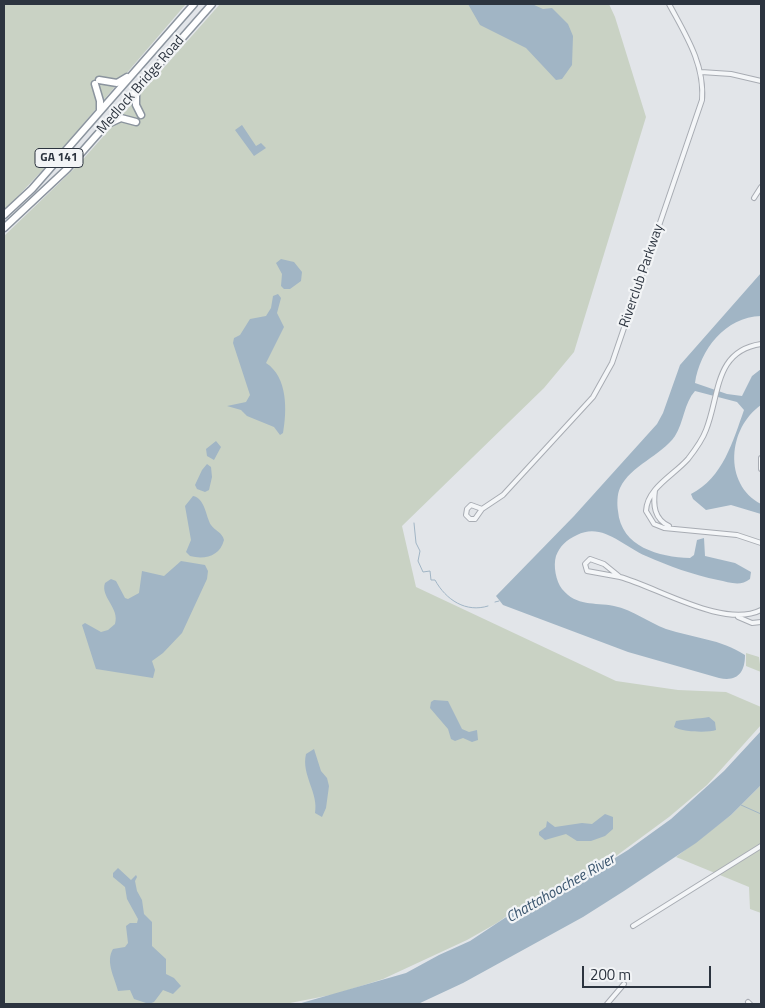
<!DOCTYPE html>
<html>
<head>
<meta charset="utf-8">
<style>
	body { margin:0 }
	#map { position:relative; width:765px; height:1008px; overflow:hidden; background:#e2e5e9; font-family:"Titillium Web",sans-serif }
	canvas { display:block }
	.frame { position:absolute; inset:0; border:5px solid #2c343f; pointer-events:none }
	.scale { position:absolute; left:582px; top:966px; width:129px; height:22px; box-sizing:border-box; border:2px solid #2c343f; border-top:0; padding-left:6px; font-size:15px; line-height:18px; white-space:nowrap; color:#2c343f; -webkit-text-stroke:4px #f2f4f6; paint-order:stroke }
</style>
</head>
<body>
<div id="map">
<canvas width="765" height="1008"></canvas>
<div class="frame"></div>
<div class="scale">200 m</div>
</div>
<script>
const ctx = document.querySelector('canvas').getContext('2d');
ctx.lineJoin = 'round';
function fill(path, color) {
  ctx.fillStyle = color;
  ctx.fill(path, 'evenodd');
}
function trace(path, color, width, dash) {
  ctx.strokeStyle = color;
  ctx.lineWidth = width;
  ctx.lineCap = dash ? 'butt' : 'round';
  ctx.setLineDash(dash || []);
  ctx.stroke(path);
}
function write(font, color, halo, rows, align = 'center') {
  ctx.font = font + ' "Titillium Web",sans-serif';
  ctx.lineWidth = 4.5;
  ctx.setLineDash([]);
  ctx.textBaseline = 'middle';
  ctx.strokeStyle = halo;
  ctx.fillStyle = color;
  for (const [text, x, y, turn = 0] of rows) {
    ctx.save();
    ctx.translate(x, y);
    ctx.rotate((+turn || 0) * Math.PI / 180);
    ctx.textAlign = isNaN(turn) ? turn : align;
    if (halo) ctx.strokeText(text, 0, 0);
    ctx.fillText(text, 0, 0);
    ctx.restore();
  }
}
fill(new Path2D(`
	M 4,4 L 186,4 L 53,159 L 4,211 Z
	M 220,4 L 609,4 L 615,17 L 646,117 L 574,352 L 544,388 L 402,526 L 416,587 L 616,681 L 678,690 L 726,692 L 761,707 L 761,725 L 707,785 L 669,817 L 612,859 L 590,873 L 522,905 L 497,923 L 467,940 L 383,979 L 336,994 L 285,1004 L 4,1004 L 4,236 L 78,165 Z
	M 746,653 L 759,657 L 761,672 L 746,666 Z
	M 761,785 L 761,913 L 750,909 L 749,887 L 676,857 L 731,815 Z`), '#c9d2c4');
fill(new Path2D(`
	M 468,4 L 532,4 L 543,9 L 552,8 L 568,24 L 573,36 L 572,65 L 562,79 L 556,80 L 526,48 L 480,25 Z
	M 242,125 L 256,146 L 261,143 L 266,148 L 254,156 L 235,130 Z
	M 281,259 L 294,262 L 302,272 L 301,281 L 290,289 L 284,289 L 281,286 L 282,274 L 276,263 Z
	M 761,273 L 761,316 C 725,317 700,350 695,383 L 727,394 L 742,396 L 752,376 L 761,369 L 761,405 C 728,428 723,484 761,504 L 761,514 L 731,505 L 706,510 L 693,499 L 691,494 C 723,478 733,441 744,410 L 737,402 L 695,391 C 684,403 684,422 675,436 C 661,456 631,465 620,488 C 617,494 617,505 618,511 C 621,547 659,557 690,558 L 694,555 L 697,540 L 704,538 L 705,556 L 735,563 L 751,572 L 750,579 C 740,587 729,582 718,580 C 693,575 669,566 646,556 C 623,546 602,522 577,535 C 566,540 560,546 556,556 C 553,566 556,581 562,589 C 577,607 594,602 614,606 C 633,610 648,622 666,629 C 693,638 721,639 745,655 C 745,673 737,682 719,678 L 628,652 L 503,605 L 496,596 L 574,516 L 657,424 L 663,413 L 680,365 Z
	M 278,294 L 281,298 L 277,313 L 284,327 L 266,363 C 288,377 287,411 283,433 L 280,435 L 274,427 L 247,416 L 241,410 L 227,406 L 246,402 L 250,395 L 233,343 L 234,338 L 240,335 L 250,319 L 266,316 L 271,308 L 273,296 Z
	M 216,441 L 221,447 L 214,460 L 207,456 L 206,449 Z
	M 207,464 L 211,467 L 212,477 L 209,490 L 205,492 L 197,489 L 195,485 L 202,470 Z
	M 193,496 C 205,498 206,517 211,525 C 215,531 222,532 224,540 C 220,556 205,560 190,556 L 186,552 L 191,540 L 185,506 Z
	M 181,561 L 205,565 L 208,571 L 207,579 L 182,633 L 163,653 L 152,661 L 155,670 L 153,678 L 96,669 L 82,625 L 85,623 L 101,632 L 108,630 L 115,624 C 120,608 100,597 105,583 L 111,579 L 116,581 L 125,598 L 128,599 L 139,593 L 142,571 L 164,576 Z
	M 434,700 L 448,701 L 462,729 L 469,732 L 477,730 L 478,740 L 472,742 L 463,738 L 455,741 L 451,739 L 448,729 L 430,708 L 431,702 Z
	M 709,717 L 715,722 L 716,730 C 708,733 681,732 674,727 L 676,721 C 688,719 697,719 709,717 Z
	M 761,731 L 761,785 L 731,815 L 696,843 L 624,891 L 583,917 L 463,983 L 418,1004 L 298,1004 L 406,973 L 439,955 L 470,941 L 529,902 L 591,873 L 628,850 L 671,819 L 724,771 Z
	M 314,749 L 321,771 L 327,778 L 329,786 L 326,808 L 322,817 L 315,813 C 319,793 301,775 306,754 Z
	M 605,814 L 613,817 L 613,829 L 605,836 L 591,841 L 577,841 L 566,834 L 545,840 L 539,835 L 539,832 L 546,827 L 547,821 L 555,827 L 582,823 L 592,824 Z
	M 118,868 L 131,880 L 136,875 L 137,877 L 135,881 L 137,891 L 142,900 L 144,914 L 152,922 L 152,946 L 166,959 L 166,974 L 174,978 L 181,986 L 173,994 L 163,990 L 154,1002 L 149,1004 L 134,999 L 130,990 L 118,991 C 115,978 105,962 113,949 L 125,947 L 128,943 L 126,926 L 130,923 L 137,923 L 138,919 L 127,899 L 125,887 L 113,877 L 113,873 Z`), '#a1b5c5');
trace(new Path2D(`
	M 414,523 L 416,543 L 420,551 L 418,561 L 423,572 L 430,571 L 431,580 L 435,580 C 446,600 466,613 488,606
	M 495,602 L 499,601
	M 741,805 L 761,814`), '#a1b5c5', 1);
const minor = new Path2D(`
	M 701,72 L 731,74 L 761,81
	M 754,198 L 761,187
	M 761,344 C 714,351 720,395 706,430 C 702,441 695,450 688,459 C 674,475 647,488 646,511 L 654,524 L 664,528 L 737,535 L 761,543
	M 761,458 L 761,469
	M 655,490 C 653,505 654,519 669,526
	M 482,509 L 471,505 L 467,509 L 466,515 L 470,519 L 475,519 L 482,509 L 503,495 L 593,397 L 612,363 L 702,100 C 705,64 685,34 669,4
	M 590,559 L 604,564 L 620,577 L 587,571 L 585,564 Z
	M 620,577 C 657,587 724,629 761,610
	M 738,617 L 752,623 L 761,622
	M 633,926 L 761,846
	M 748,1002 L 750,1004
	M 607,1004 L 624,984`);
const trunk = new Path2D(`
	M 99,80 L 117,83 L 127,77
	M 95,84 L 100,101 L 100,111
	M 136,91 L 136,105 L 141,115
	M 110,123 L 121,118 L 136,122
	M 4,215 L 32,189 L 194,4
	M 4,228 L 67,169 L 212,4`);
trace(minor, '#a8acb3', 6);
trace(trunk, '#8b949e', 9);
trace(minor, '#f4f6f8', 4);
trace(trunk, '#fff', 6);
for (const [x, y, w] of [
	[59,158,48]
]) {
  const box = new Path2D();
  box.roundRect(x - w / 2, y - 9.5, w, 19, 4);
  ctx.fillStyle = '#f2f4f6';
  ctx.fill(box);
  trace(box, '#2c343f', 1);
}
write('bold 12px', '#2c343f', null, [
	["GA 141",59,158]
]);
write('14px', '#2c343f', '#f2f4f6', [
	["Medlock Bridge Road",141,85,-49],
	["Riverclub Parkway",642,276,-71]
]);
write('italic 15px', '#3b566f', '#f2f4f6', [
	["Chattahoochee River",561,889,-30]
]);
</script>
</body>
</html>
